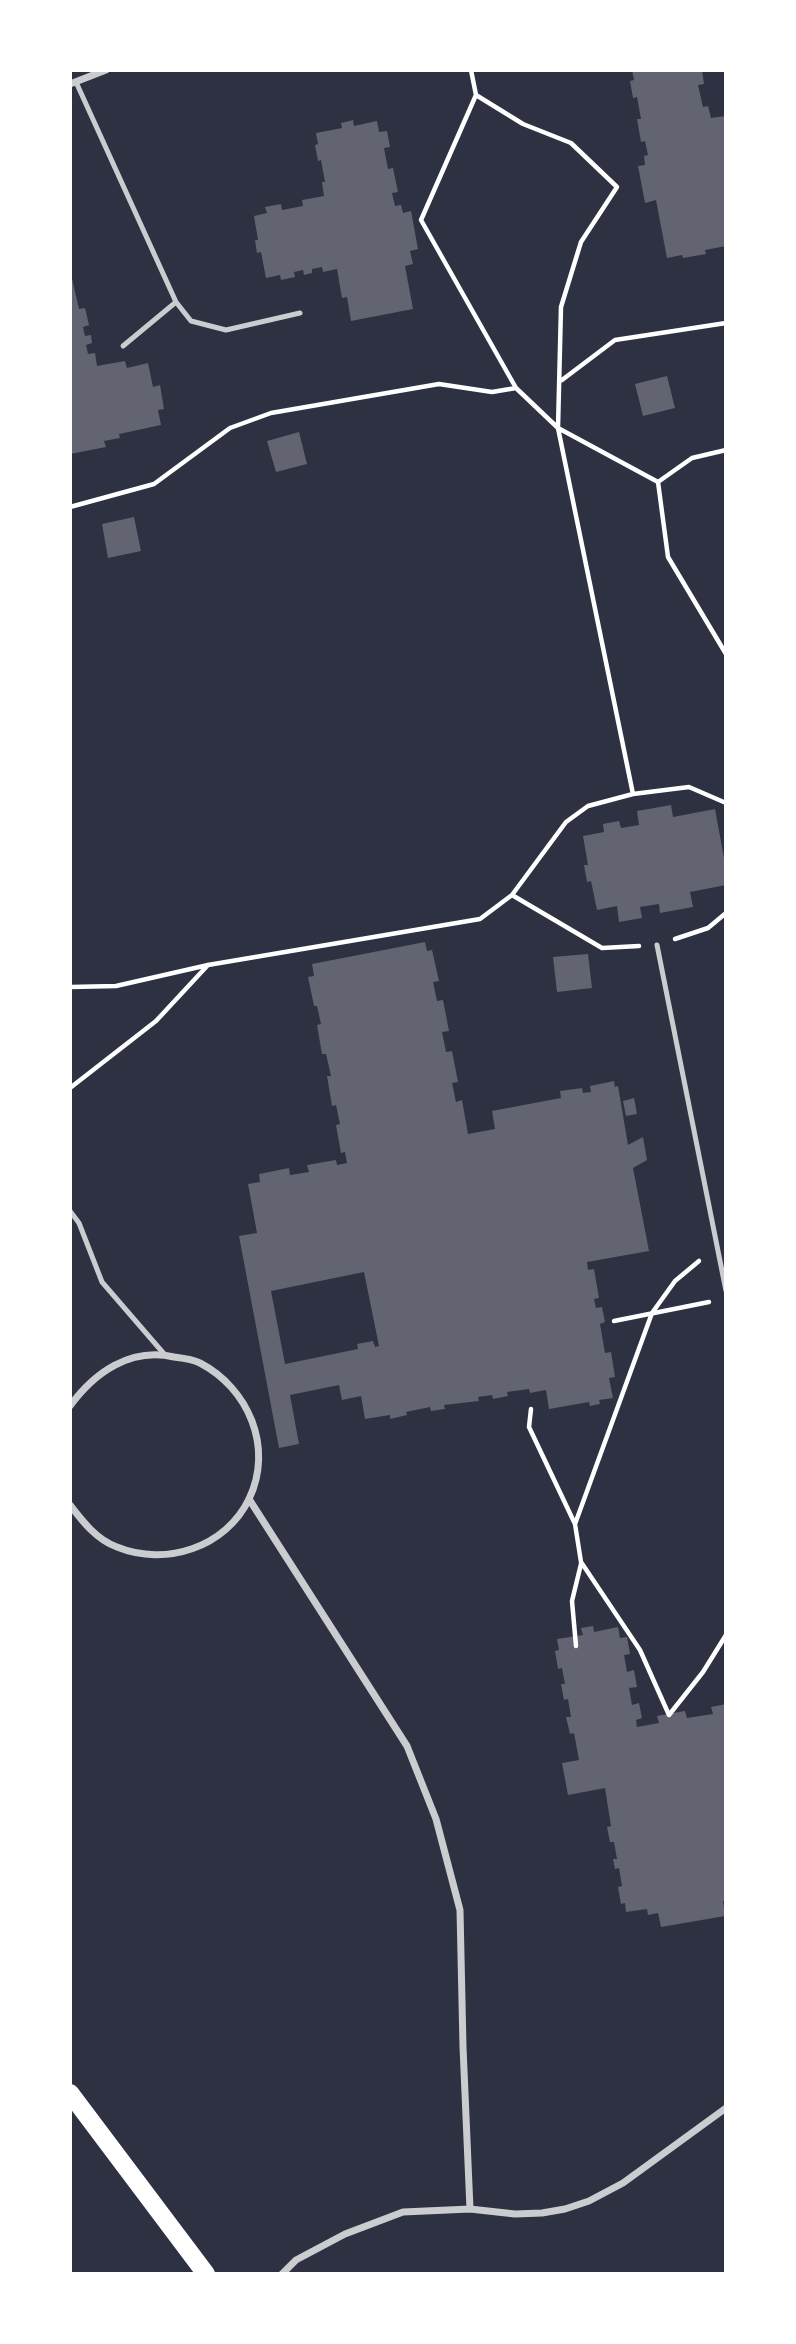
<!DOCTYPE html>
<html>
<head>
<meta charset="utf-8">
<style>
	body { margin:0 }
	#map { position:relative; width:796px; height:2344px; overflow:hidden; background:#2d3142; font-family:"Fira Sans Condensed",sans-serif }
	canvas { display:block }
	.frame { position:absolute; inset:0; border:72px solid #fff; pointer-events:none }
</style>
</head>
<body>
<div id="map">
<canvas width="796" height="2344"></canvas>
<div class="frame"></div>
</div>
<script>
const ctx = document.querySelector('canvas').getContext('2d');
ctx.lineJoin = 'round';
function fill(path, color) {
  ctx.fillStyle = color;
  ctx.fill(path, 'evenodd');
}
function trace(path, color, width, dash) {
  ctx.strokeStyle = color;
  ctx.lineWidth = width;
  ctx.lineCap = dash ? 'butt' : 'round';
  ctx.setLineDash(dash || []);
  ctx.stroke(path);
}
fill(new Path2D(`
	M 632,70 L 702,70 L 704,84 L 698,85 L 703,107 L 708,106 L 711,118 L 726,116 L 726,246 L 705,250 L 706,254 L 683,258 L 682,255 L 667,258 L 656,200 L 645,203 L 638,166 L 645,165 L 644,156 L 648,155 L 645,141 L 641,142 L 637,119 L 641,119 L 637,97 L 633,98 L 630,81 L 634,80 Z
	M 353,120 L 354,126 L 377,121 L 379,132 L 387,131 L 390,147 L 384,148 L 388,169 L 393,168 L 398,192 L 392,193 L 395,206 L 401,205 L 403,213 L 411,211 L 418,249 L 410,251 L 413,264 L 405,266 L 413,309 L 351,321 L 347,297 L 342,298 L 337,269 L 323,272 L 322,267 L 312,269 L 312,273 L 304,275 L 303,270 L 294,272 L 295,277 L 281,280 L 280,275 L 266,278 L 261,252 L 257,253 L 255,240 L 258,240 L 254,216 L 267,213 L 265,207 L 281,204 L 282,210 L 303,206 L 302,200 L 324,196 L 322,182 L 325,182 L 321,160 L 318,161 L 315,145 L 318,144 L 316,133 L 342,128 L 341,123 Z
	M 70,270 L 79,309 L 85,308 L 89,325 L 83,327 L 85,336 L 91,335 L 92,343 L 86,345 L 88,354 L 95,353 L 97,366 L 125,361 L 127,368 L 148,363 L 153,387 L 160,385 L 164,409 L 158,410 L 161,425 L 119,434 L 120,438 L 104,441 L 106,447 L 70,454 Z
	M 667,376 L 675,408 L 643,416 L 635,384 Z
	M 299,432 L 307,464 L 276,472 L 267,441 Z
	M 134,517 L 141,551 L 108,558 L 102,524 Z
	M 671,805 L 673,817 L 715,809 L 726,869 L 726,885 L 690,892 L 693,907 L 660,913 L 659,904 L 640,907 L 642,918 L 619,922 L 617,906 L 597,910 L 591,881 L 587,882 L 584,865 L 588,865 L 583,836 L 604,832 L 603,824 L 619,821 L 621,828 L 639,825 L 637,811 Z
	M 425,942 L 427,951 L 432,950 L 439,981 L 433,982 L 437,1001 L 443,1000 L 449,1031 L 442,1032 L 446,1052 L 452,1051 L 458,1082 L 452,1083 L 456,1102 L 462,1100 L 468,1134 L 495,1129 L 492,1111 L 561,1098 L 560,1091 L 582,1088 L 583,1093 L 591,1092 L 590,1086 L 614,1081 L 615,1087 L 618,1086 L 628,1145 L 643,1137 L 647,1160 L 633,1168 L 649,1251 L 587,1262 L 588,1270 L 594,1269 L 599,1298 L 594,1299 L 596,1308 L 602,1307 L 605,1322 L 600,1324 L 605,1353 L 611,1352 L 615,1377 L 609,1378 L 613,1398 L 599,1400 L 600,1404 L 590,1406 L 589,1402 L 549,1409 L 546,1390 L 530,1393 L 529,1389 L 507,1392 L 508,1396 L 493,1399 L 492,1395 L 478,1397 L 479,1401 L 444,1405 L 445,1409 L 431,1411 L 430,1407 L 406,1412 L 407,1415 L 390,1419 L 390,1415 L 365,1419 L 361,1396 L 342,1400 L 339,1385 L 290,1395 L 299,1444 L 279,1448 L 239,1236 L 257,1233 L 248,1184 L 260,1182 L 259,1174 L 289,1168 L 290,1175 L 309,1172 L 307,1165 L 336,1160 L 337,1165 L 347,1163 L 345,1152 L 341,1153 L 336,1125 L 340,1124 L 336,1105 L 332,1106 L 327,1076 L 331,1076 L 326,1054 L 322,1054 L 317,1025 L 321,1024 L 317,1006 L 314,1006 L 308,977 L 314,976 L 312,964 ZM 364,1272 L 379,1346 L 375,1347 L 373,1341 L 357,1344 L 358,1349 L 285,1364 L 271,1291 Z
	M 588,954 L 592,988 L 557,992 L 553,957 Z
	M 634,1098 L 637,1114 L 626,1116 L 623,1101 Z
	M 593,1626 L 594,1632 L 618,1627 L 620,1638 L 627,1637 L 630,1654 L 624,1655 L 627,1672 L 634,1670 L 637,1687 L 629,1688 L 632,1705 L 639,1703 L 642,1718 L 636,1720 L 637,1727 L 659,1723 L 657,1716 L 685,1711 L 687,1718 L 713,1714 L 711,1707 L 726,1704 L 726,1901 L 723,1901 L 725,1916 L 661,1927 L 658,1913 L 648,1915 L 647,1909 L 626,1912 L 625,1903 L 621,1904 L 618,1887 L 622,1886 L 619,1868 L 615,1869 L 613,1859 L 617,1859 L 614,1842 L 610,1842 L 607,1827 L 611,1826 L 605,1788 L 568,1795 L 562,1763 L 579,1760 L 574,1733 L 570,1734 L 566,1717 L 571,1717 L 568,1699 L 564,1700 L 561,1684 L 565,1684 L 562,1668 L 558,1669 L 555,1651 L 559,1650 L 557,1639 L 583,1635 L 581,1628 Z`), '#626471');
trace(new Path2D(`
	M 471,70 L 476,95 L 421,220 L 516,388
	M 476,95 L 523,124 L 571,143 L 617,187 L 581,242 L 561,307 L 558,428 L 633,794
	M 562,380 L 615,340 L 726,323
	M 658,482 L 668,557 L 726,654
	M 70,507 L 154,484 L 230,428 L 271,413 L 439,384 L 492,392 L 516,388 L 558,428 L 658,482 L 692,458 L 726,450
	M 512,895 L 602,948 L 639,946
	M 675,939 L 708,928 L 726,913
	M 70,987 L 116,986 L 208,965 L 480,919 L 512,895 L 566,822 L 588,806 L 633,794 L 689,787 L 726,803
	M 70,1088 L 156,1021 L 208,965
	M 614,1321 L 709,1302
	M 531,1409 L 529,1427 L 575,1524 L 581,1562 L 640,1650 L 669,1715 L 703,1672 L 726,1635
	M 575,1524 L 652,1313 L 675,1281 L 699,1261
	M 576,1646 L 572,1601 L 581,1564`), '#fff', 4.5);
trace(new Path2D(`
	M 76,82 L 176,302 L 191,321 L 226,330 L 300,313
	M 123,346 L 176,302
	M 657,945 L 726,1291
	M 70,1211 L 79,1223 L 102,1282 L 165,1355`), '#caccd0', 5);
trace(new Path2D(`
	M 70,84 L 106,70
	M 70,1406 C 94,1373 130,1347 174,1357 C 182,1358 192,1359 200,1363 C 248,1388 274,1447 249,1499 C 226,1547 166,1567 117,1547 C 97,1540 83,1522 70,1505
	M 249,1499 L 407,1746 L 436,1819 L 460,1910 L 463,2047 L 470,2209
	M 282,2274 L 296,2260 L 345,2234 L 403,2212 L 470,2209 L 515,2214 L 542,2213 L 565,2209 L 589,2201 L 623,2183 L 726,2108`), '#caccd0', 7);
trace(new Path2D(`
	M 70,2093 L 206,2274`), '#fff', 18);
</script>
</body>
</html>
